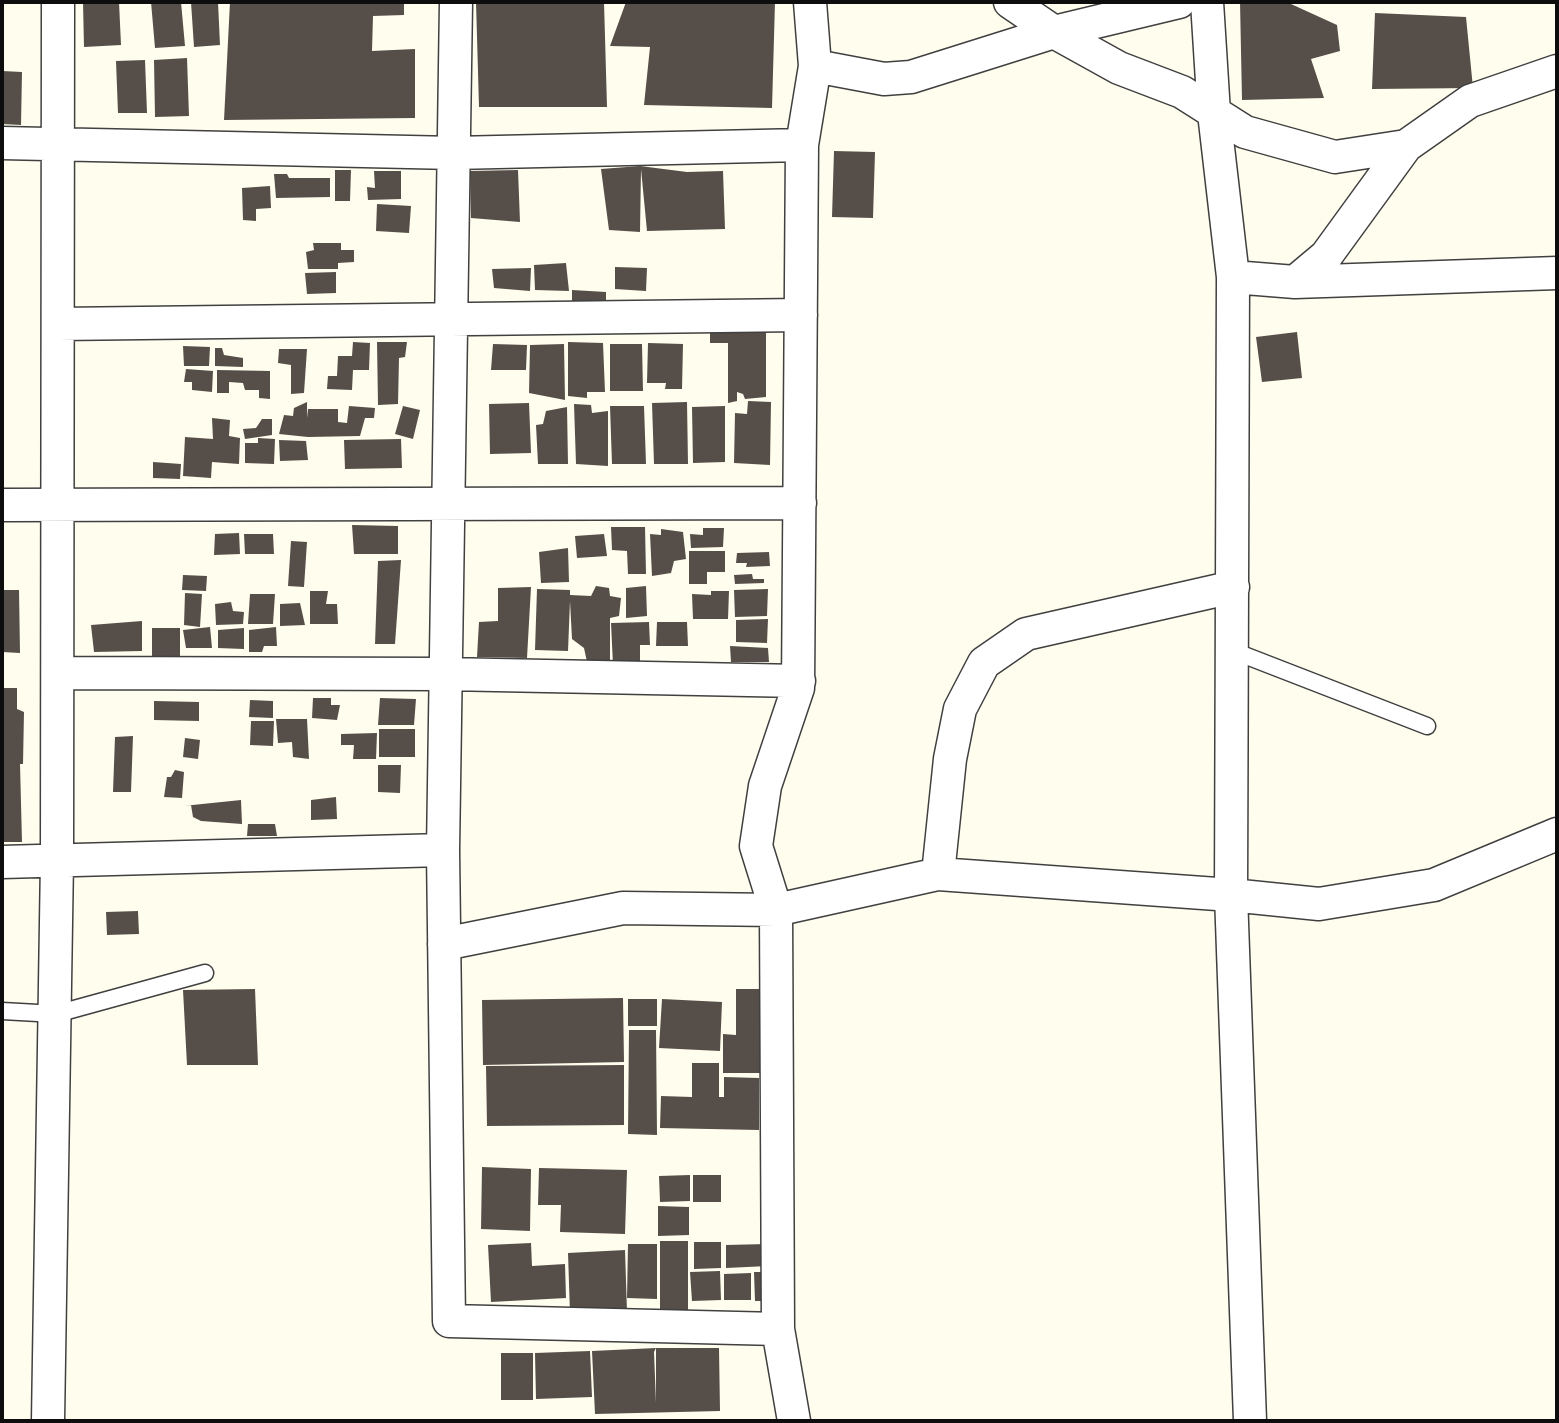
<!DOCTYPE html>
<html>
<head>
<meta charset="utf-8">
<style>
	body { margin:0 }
	#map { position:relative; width:1559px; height:1423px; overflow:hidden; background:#fffded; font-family:"Times New Roman",serif }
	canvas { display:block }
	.frame { position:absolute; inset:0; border:4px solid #0d0d0d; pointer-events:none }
</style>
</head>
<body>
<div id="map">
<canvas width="1559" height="1423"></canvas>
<div class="frame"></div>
</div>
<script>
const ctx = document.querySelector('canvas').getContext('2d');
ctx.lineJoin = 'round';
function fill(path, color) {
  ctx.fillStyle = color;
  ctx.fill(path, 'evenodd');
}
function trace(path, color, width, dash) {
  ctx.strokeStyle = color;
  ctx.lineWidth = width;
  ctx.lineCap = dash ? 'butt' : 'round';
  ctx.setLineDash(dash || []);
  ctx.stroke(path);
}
fill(new Path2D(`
	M 83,2 L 119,2 L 121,45 L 84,47 Z
	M 151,2 L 181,2 L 185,46 L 155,48 Z
	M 191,2 L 218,2 L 220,45 L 194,47 Z
	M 230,2 L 404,2 L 404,15 L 373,16 L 372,51 L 415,49 L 415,118 L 224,120 Z
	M 476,2 L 604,2 L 607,107 L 479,107 Z
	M 626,2 L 775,2 L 772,108 L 644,105 L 650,47 L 610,46 Z
	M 1240,2 L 1302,2 L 1291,4 L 1337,25 L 1340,51 L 1311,59 L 1324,98 L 1242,100 Z
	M 1375,13 L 1466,17 L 1473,88 L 1372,89 Z
	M 187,58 L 189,116 L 155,117 L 154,60 Z
	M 145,60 L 147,113 L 118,113 L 116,61 Z
	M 2,71 L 22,72 L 21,125 L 2,124 Z
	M 834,151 L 875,152 L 873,218 L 832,217 Z
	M 640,166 L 687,172 L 723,171 L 725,229 L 647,231 L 641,169 L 640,232 L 609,230 L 601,169 Z
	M 335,170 L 351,170 L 350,201 L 335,201 Z
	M 518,170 L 520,222 L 471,218 L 470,171 Z
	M 374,171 L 401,171 L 401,199 L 368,200 L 367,187 L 375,188 Z
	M 274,174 L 287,174 L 289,178 L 330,178 L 330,197 L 276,198 Z
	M 270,186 L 271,208 L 256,209 L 256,221 L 243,220 L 242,188 Z
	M 377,204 L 411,206 L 409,233 L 376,231 Z
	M 313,243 L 341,243 L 341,250 L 354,250 L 354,262 L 338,263 L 338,269 L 308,269 L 306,252 L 314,250 Z
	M 566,263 L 569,291 L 535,290 L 534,265 Z
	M 615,267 L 647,268 L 646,291 L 615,289 Z
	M 531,268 L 530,291 L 494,288 L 492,269 Z
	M 336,272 L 336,293 L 307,294 L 305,273 Z
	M 572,290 L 606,292 L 606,305 L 572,304 Z
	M 710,330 L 766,330 L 766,397 L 745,399 L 743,394 L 737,392 L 737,401 L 728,403 L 728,343 L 710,343 Z
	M 1297,332 L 1302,378 L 1262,382 L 1256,337 Z
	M 353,342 L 370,343 L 369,370 L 353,370 L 352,390 L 327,389 L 328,376 L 337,376 L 338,356 L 352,356 Z
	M 377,342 L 407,342 L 405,357 L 399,358 L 398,404 L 378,405 Z
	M 568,342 L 603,343 L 605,392 L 587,392 L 587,398 L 568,396 Z
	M 648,343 L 683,344 L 682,389 L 665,389 L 666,383 L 647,383 Z
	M 493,344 L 527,345 L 526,370 L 491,370 Z
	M 564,344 L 565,400 L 529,393 L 530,345 Z
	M 610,344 L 642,344 L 643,391 L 610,391 Z
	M 183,346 L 210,347 L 209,366 L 184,366 Z
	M 215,348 L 222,348 L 224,355 L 243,358 L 243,367 L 215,366 Z
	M 279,349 L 307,349 L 304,393 L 291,394 L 291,365 L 278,363 Z
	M 186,369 L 213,371 L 212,392 L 192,390 L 192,382 L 184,382 Z
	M 217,370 L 270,371 L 270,399 L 259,398 L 259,390 L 245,390 L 243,383 L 229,382 L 229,393 L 217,393 Z
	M 748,401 L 771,402 L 770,465 L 734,463 L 735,413 L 747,414 Z
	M 307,402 L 307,418 L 308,409 L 338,409 L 338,422 L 347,423 L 349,406 L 375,408 L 374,418 L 365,418 L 360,436 L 308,437 L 279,434 L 284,415 L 293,416 L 294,408 Z
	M 687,402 L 688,464 L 654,464 L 652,403 Z
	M 529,403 L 531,453 L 490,454 L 489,404 Z
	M 574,404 L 591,405 L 592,413 L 608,411 L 608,466 L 576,464 Z
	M 403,406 L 420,410 L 413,439 L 395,434 Z
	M 610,406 L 644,406 L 646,464 L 612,464 Z
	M 725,406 L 725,462 L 693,463 L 692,407 Z
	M 567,407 L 568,464 L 538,464 L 536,425 L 543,424 L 546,411 Z
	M 212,418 L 230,420 L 229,436 L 240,438 L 239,464 L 212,462 L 211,478 L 183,476 L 185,437 L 213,439 Z
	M 262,419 L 272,419 L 272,435 L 245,439 L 243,429 L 256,428 Z
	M 258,438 L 275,439 L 274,464 L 245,463 L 245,443 L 258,443 Z
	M 401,439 L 402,468 L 345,469 L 344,440 Z
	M 279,440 L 306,441 L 308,460 L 280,461 Z
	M 153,462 L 181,464 L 180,479 L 153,478 Z
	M 352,525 L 398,526 L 398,554 L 354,554 Z
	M 611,527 L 645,527 L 646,574 L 628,574 L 627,551 L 612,550 Z
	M 703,528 L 724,528 L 723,547 L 691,548 L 690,534 L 703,535 Z
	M 661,529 L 683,532 L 686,559 L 674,561 L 671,573 L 652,576 L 650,534 L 661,535 Z
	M 239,533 L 240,554 L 214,555 L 215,534 Z
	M 244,534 L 273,534 L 274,554 L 245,554 Z
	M 604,534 L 607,556 L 577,558 L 575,536 Z
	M 291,541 L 307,542 L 304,587 L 288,586 Z
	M 568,548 L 569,582 L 541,583 L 539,552 Z
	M 689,551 L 725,551 L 725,572 L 707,572 L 707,584 L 689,584 Z
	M 769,552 L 770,566 L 746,567 L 747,563 L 736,563 L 737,553 Z
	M 401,560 L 395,644 L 375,644 L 378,561 Z
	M 752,574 L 753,579 L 764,579 L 764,583 L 735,584 L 734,575 Z
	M 183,575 L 207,576 L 206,591 L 182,590 Z
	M 596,586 L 609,588 L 610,596 L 621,598 L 619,616 L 610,618 L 610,669 L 587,662 L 584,648 L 572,639 L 570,601 L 568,651 L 535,650 L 537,589 L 570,590 L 570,595 L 591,596 Z
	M 646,586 L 647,616 L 626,618 L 626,588 Z
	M 531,587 L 527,658 L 477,657 L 479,622 L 498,621 L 498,588 Z
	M 768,589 L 767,616 L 735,617 L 734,590 Z
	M 2,590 L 19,590 L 20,653 L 2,652 Z
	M 310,591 L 328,591 L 326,604 L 337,604 L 338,624 L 310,624 Z
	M 711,591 L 729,591 L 728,619 L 693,619 L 692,594 L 711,595 Z
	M 185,593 L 202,594 L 200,627 L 184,625 Z
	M 250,594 L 275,594 L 273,624 L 248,624 Z
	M 231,602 L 233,611 L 244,612 L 243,624 L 216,625 L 215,604 Z
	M 300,603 L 305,625 L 280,626 L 280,604 Z
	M 768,619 L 767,643 L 736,642 L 736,620 Z
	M 142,621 L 142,651 L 94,652 L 91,625 Z
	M 649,622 L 650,645 L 640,645 L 640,665 L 613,665 L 611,623 Z
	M 657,622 L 687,622 L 688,646 L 656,646 Z
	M 210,627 L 212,648 L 186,648 L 183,630 Z
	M 276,627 L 277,646 L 264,646 L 262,652 L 249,652 L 249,630 Z
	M 152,628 L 180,628 L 180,662 L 152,662 Z
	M 244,628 L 244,649 L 218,648 L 218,630 Z
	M 730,646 L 768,648 L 769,662 L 731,662 Z
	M 2,688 L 17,688 L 17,709 L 24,712 L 23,764 L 20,764 L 22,842 L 2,842 Z
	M 313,698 L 331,698 L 331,705 L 340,705 L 337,720 L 312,718 Z
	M 380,698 L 416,699 L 414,725 L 378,725 Z
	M 250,700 L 273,701 L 273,718 L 249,717 Z
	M 154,701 L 199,702 L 199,721 L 154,720 Z
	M 276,719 L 307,719 L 309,759 L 293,757 L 292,742 L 278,743 Z
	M 251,721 L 274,721 L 273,746 L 250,745 Z
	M 379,729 L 415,729 L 415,757 L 379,757 Z
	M 377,733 L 376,759 L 353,759 L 354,745 L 341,745 L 341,734 Z
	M 133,736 L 131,792 L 113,792 L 115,737 Z
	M 185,738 L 200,740 L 198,759 L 183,757 Z
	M 378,765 L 401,765 L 400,793 L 378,792 Z
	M 175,770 L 184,772 L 182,798 L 164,797 L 167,777 L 171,777 Z
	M 336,797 L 337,819 L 311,820 L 311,800 Z
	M 241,800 L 242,824 L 201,821 L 193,817 L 191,805 L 183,806 Z
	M 248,824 L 275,824 L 277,836 L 247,836 Z
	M 138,911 L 139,934 L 107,935 L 106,912 Z
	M 255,989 L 258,1065 L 187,1065 L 183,990 Z
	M 736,989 L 766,989 L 764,1073 L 723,1073 L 723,1034 L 736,1035 Z
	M 623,998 L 624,1062 L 483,1065 L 482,1000 Z
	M 628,999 L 657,999 L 657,1026 L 628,1026 Z
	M 662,999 L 722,1002 L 720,1051 L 659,1048 Z
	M 629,1030 L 656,1030 L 657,1135 L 628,1134 Z
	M 692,1063 L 719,1063 L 719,1097 L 724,1097 L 724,1077 L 759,1078 L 759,1130 L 660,1128 L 661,1096 L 692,1097 Z
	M 624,1065 L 624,1125 L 487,1126 L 486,1066 Z
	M 482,1167 L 531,1169 L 530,1231 L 481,1229 Z
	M 539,1168 L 627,1170 L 625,1234 L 560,1232 L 561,1205 L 538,1205 Z
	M 690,1175 L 690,1201 L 660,1202 L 659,1176 Z
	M 693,1175 L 721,1175 L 721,1202 L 693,1202 Z
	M 658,1206 L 689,1207 L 689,1235 L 658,1236 Z
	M 660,1241 L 688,1241 L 688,1312 L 660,1313 Z
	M 694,1242 L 721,1242 L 721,1268 L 694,1269 Z
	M 531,1243 L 532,1266 L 565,1264 L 566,1298 L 491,1302 L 488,1245 Z
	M 628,1244 L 657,1244 L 657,1299 L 627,1298 Z
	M 767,1244 L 768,1266 L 726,1268 L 726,1245 Z
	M 625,1250 L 627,1312 L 570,1314 L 568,1253 Z
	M 720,1271 L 721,1300 L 692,1301 L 690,1272 Z
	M 754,1272 L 770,1272 L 770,1301 L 755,1301 Z
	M 751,1273 L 751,1300 L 724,1300 L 724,1274 Z
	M 656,1348 L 654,1352 L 656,1403 L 656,1348 L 719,1348 L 720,1411 L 595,1414 L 592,1351 Z
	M 590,1351 L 592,1397 L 536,1399 L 535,1353 Z
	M 501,1353 L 533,1353 L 533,1400 L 501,1400 Z`), '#564f49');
const service = new Path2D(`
	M 1231,650 L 1427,726
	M 2,1011 L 56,1014 L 205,973`);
const minor = new Path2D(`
	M 456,2 L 443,850 L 449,1321 L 778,1329
	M 1010,2 L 1054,32 L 1119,68 L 1182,92 L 1245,132 L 1335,157 L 1406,146
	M 1207,2 L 1214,113 L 1233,277 L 1231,895 L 1250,1421
	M 815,66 L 884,79 L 911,77 L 1054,32 L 1179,2
	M 2,143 L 454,153 L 802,145
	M 1233,277 L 1295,282 L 1557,273
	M 1295,282 L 1326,256 L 1406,146 L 1470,101 L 1557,71
	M 59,324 L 801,315
	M 2,505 L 800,503
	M 58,673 L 445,674 L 799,681
	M 2,862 L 443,850
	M 938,874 L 950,759 L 960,709 L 984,663 L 1026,634 L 1233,587
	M 444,944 L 623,908 L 776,910 L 938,874 L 1231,895 L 1319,904 L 1434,885 L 1557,834
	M 48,1421 L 57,860 L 58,2
	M 794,1421 L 778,1329 L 776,910 L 756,846 L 765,786 L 798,688 L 802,145 L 815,66 L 810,2`);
trace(service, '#404040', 19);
trace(minor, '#404040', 35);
trace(service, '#fff', 16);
trace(minor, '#fff', 32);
</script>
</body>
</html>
